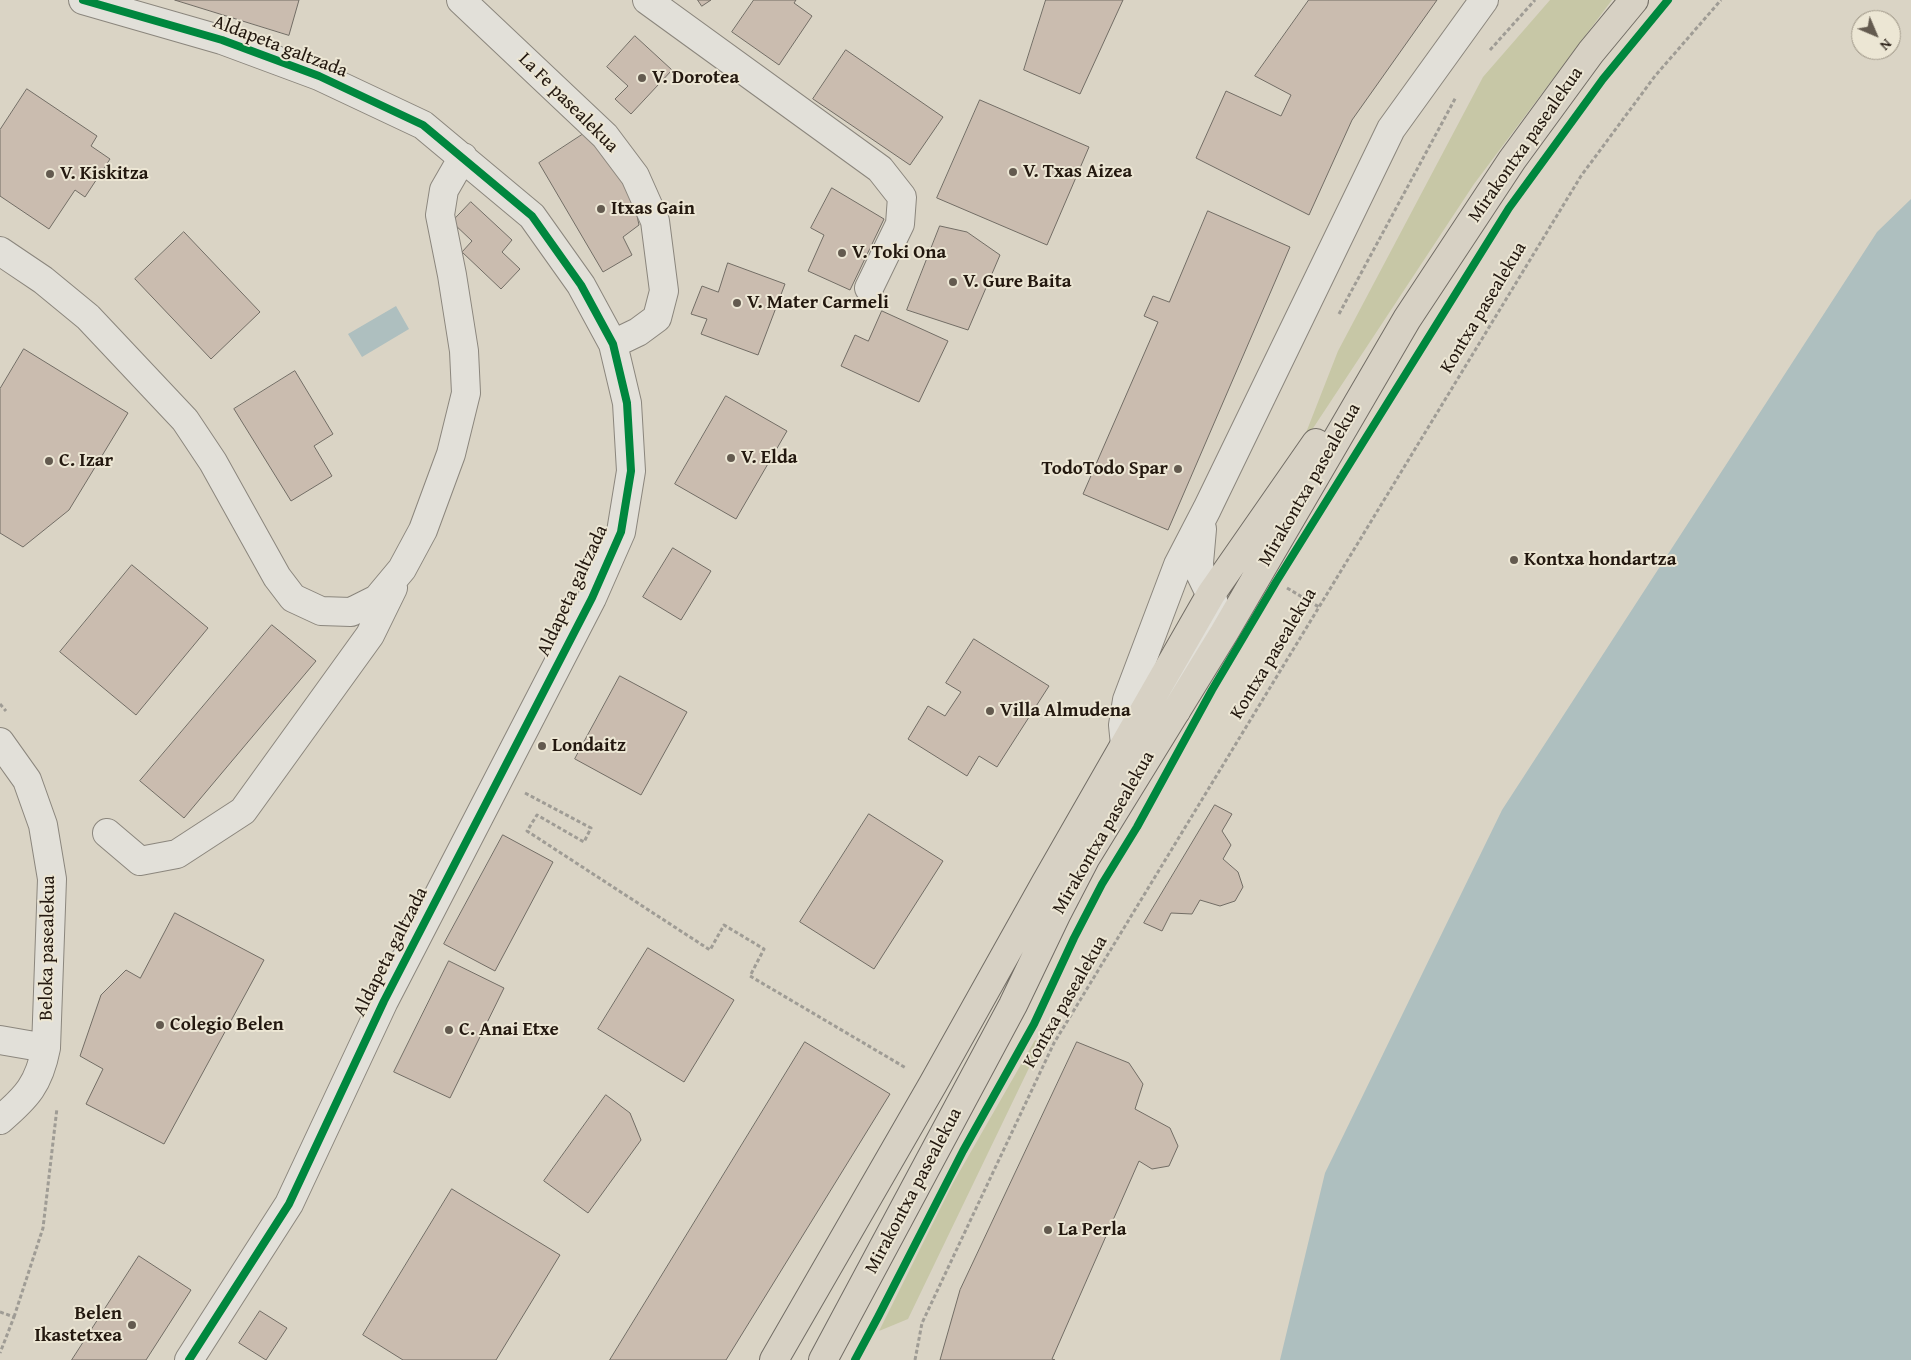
<!DOCTYPE html>
<html>
<head>
<meta charset="utf-8">
<style>
	body { margin:0 }
	#map { position:relative; width:1911px; height:1360px; overflow:hidden; background:#dad4c5; font-family:"Gentium Book Plus",serif }
	canvas { display:block }
	.north { position:absolute; left:1851px; top:10px; width:50px; height:50px; box-sizing:border-box; background:#ece6d4; border:1px solid #9c9485; border-radius:50%; rotate:135deg; font-size:14px; font-weight:700; line-height:20px; text-align:center; color:#23180f }
	.north::after { content:''; display:block; margin:auto; width:18px; height:22px; background:#635a4f; clip-path:polygon(50% 0,100% 100%,50% 72%,0 100%) }
</style>
</head>
<body>
<div id="map">
<canvas width="1911" height="1360"></canvas>
<div class="north">N</div>
</div>
<script>
const ctx = document.querySelector('canvas').getContext('2d');
ctx.lineJoin = 'round';
function fill(path, color) {
  ctx.fillStyle = color;
  ctx.fill(path, 'evenodd');
}
function trace(path, color, width, dash) {
  ctx.strokeStyle = color;
  ctx.lineWidth = width;
  ctx.lineCap = dash ? 'butt' : 'round';
  ctx.setLineDash(dash || []);
  ctx.stroke(path);
}
function write(font, color, halo, rows, align = 'center') {
  ctx.font = font + ' "Gentium Book Plus",serif';
  ctx.lineWidth = 4;
  ctx.setLineDash([]);
  ctx.textBaseline = 'middle';
  ctx.strokeStyle = halo;
  ctx.fillStyle = color;
  for (const [text, x, y, turn = 0] of rows) {
    ctx.save();
    ctx.translate(x, y);
    ctx.rotate((+turn || 0) * Math.PI / 180);
    ctx.textAlign = isNaN(turn) ? turn : align;
    if (halo) ctx.strokeText(text, 0, 0);
    ctx.fillText(text, 0, 0);
    ctx.restore();
  }
}
fill(new Path2D(`
	M 1550,0 L 1612,0 L 1474,184 L 1300,448 L 1338,351 L 1483,77 Z
	M 1035,1040 L 1041,1043 L 908,1319 L 879,1331 L 953,1183 Z`), '#c7c7a6');
fill(new Path2D(`
	M 1911,199 L 1911,1360 L 1280,1360 L 1325,1173 L 1502,810 L 1877,232 Z
	M 396,306 L 409,329 L 362,357 L 348,334 Z`), '#aebfbf');
const building = new Path2D(`
	M 175,0 L 299,0 L 289,35 Z
	M 698,0 L 711,0 L 702,6 Z
	M 754,0 L 796,0 L 794,3 L 812,16 L 779,65 L 732,32 Z
	M 1046,0 L 1123,0 L 1080,94 L 1024,70 Z
	M 1309,0 L 1437,0 L 1352,120 L 1309,215 L 1196,158 L 1226,91 L 1281,116 L 1291,95 L 1255,76 Z
	M 635,36 L 672,70 L 631,114 L 615,99 L 628,86 L 607,67 Z
	M 846,50 L 943,117 L 910,165 L 813,99 Z
	M 27,89 L 97,136 L 91,146 L 110,159 L 85,197 L 75,190 L 49,229 L 0,196 L 0,130 Z
	M 980,100 L 1089,147 L 1047,245 L 937,198 Z
	M 588,131 L 632,192 L 639,225 L 623,237 L 632,255 L 603,272 L 539,163 Z
	M 832,188 L 884,219 L 850,290 L 808,271 L 824,235 L 811,228 Z
	M 471,202 L 512,240 L 502,252 L 520,269 L 501,289 L 462,252 L 472,241 L 452,222 Z
	M 1208,211 L 1290,247 L 1168,530 L 1083,494 L 1158,322 L 1144,316 L 1153,296 L 1169,302 Z
	M 940,226 L 967,232 L 1000,255 L 968,330 L 907,310 Z
	M 184,232 L 260,312 L 211,359 L 135,279 Z
	M 728,263 L 785,284 L 758,355 L 701,334 L 707,319 L 691,314 L 702,286 L 718,292 Z
	M 882,311 L 948,341 L 919,402 L 841,366 L 855,335 L 868,341 Z
	M 24,349 L 128,413 L 69,510 L 23,547 L 0,533 L 0,389 Z
	M 295,371 L 333,434 L 314,446 L 332,476 L 291,501 L 234,409 Z
	M 726,396 L 787,431 L 736,519 L 675,484 Z
	M 673,548 L 711,571 L 681,620 L 643,597 Z
	M 132,565 L 208,628 L 136,715 L 60,652 Z
	M 272,625 L 316,661 L 184,818 L 140,781 Z
	M 974,639 L 1049,686 L 997,767 L 979,756 L 967,776 L 908,739 L 928,706 L 945,716 L 961,692 L 946,683 Z
	M 620,676 L 687,712 L 641,795 L 575,759 Z
	M 1215,805 L 1232,814 L 1222,831 L 1231,845 L 1223,859 L 1238,872 L 1243,887 L 1235,901 L 1220,906 L 1200,900 L 1192,914 L 1171,913 L 1162,931 L 1144,923 Z
	M 869,814 L 943,861 L 874,969 L 800,922 Z
	M 503,835 L 553,862 L 495,971 L 444,944 Z
	M 175,913 L 264,960 L 164,1144 L 86,1104 L 103,1069 L 80,1056 L 101,995 L 126,970 L 140,978 Z
	M 648,948 L 734,1000 L 684,1082 L 598,1029 Z
	M 449,961 L 504,988 L 450,1098 L 394,1072 Z
	M 805,1042 L 890,1094 L 726,1360 L 610,1360 Z
	M 1077,1042 L 1129,1063 L 1143,1084 L 1135,1109 L 1170,1128 L 1178,1146 L 1169,1166 L 1152,1169 L 1139,1161 L 1052,1359 L 1055,1360 L 940,1360 L 960,1290 Z
	M 606,1095 L 630,1113 L 641,1140 L 588,1213 L 544,1181 Z
	M 452,1189 L 560,1255 L 496,1360 L 403,1360 L 363,1335 Z
	M 139,1256 L 191,1290 L 146,1360 L 72,1360 Z
	M 260,1311 L 287,1328 L 266,1360 L 239,1343 Z`);
fill(building, '#cabcaf');
trace(building, '#726d65', 1);
const minor = new Path2D(`
	M 83,0 L 222,40 L 319,76 L 423,125 L 532,216 L 581,285 L 613,344 L 627,403 L 631,471 L 621,532 L 592,598 L 384,1001 L 289,1204 L 189,1360
	M 461,0 L 605,136 L 635,176 L 655,221 L 664,291 L 657,318 L 638,332 L 613,344
	M 647,0 L 880,169 L 902,197 L 900,224 L 869,288
	M 0,251 L 43,280 L 88,317 L 185,420 L 213,462 L 277,577 L 293,598 L 321,611 L 351,612 L 377,599 L 402,569 L 423,530 L 451,454 L 466,393 L 464,351 L 452,275 L 440,215 L 444,190 L 463,157
	M 1176,711 L 1177,683 L 1216,613 L 1213,600 L 1200,573 L 1199,563 L 1202,529
	M 0,742 L 27,780 L 43,825 L 52,879 L 46,1048 C 39,1084 27,1097 0,1120
	M 1125,745 L 1123,725 L 1127,700 L 1178,565 L 1207,509 L 1391,129 L 1484,0
	M 107,833 L 140,861 L 177,854 L 243,811 L 370,635 L 393,588
	M 0,1040 L 46,1048`);
const major = new Path2D(`
	M 774,1360 L 933,1084 L 1046,882 L 1211,594 L 1316,443
	M 823,1360 L 1013,1005 L 1057,913 L 1085,859 L 1224,633 L 1407,319 L 1512,160 L 1591,52 L 1634,0`);
trace(minor, '#8b867d', 30);
trace(major, '#726d65', 30);
trace(new Path2D(`
	M 1490,50 L 1535,0
	M 1339,314 L 1456,97
	M 1287,588 L 1319,607
	M 0,704 L 6,711
	M 525,793 L 591,828 L 584,842 L 537,815 L 527,831 L 710,950 L 724,925 L 764,949 L 750,976 L 906,1068
	M 0,1312 L 14,1317 L 0,1353
	M 14,1317 L 43,1228 L 57,1108
	M 915,1360 L 922,1323 L 1054,1043 L 1581,176 L 1655,76 L 1721,0`), '#9f9c95', 3, [4, 2.5]);
trace(minor, '#e2e0d9', 28);
trace(major, '#d7d1c4', 28);
trace(new Path2D(`
	M 83,0 L 222,40 L 319,76 L 423,125 L 532,216 L 581,285 L 613,344 L 627,403 L 631,471 L 621,532 L 592,598 L 384,1001 L 289,1204 L 189,1360
	M 855,1360 L 878,1317 L 963,1151 L 1034,1024 L 1074,938 L 1102,884 L 1137,827 L 1212,690 L 1276,582 L 1509,208 L 1603,79 L 1668,0`), '#00873e', 8);
for (const [x, y, r, color] of [
	[642,78,5,"#635a4f"],
	[1013,172,5,"#635a4f"],
	[50,174,5,"#635a4f"],
	[601,209,5,"#635a4f"],
	[842,253,5,"#635a4f"],
	[953,282,5,"#635a4f"],
	[737,303,5,"#635a4f"],
	[731,458,5,"#635a4f"],
	[49,461,5,"#635a4f"],
	[1178,469,5,"#635a4f"],
	[1514,560,5,"#635a4f"],
	[990,711,5,"#635a4f"],
	[542,746,5,"#635a4f"],
	[160,1025,5,"#635a4f"],
	[449,1030,5,"#635a4f"],
	[1048,1230,5,"#635a4f"],
	[132,1325,5,"#635a4f"]
]) {
  const dot = new Path2D();
  dot.arc(x, y, r, 0, 2 * Math.PI);
  ctx.fillStyle = color;
  ctx.fill(dot);
  trace(dot, '#ece6d4', 2);
}
write('19px', '#23180f', '#ece6d4', [
	["Aldapeta galtzada",280,47,21],
	["La Fe pasealekua",568,103,45],
	["Mirakontxa pasealekua",1526,145,-55],
	["Kontxa pasealekua",1484,308,-59],
	["Mirakontxa pasealekua",1310,485,-60],
	["Aldapeta galtzada",573,591,-65],
	["Kontxa pasealekua",1274,654,-59],
	["Mirakontxa pasealekua",1104,833,-60],
	["Beloka pasealekua",48,948,-89],
	["Aldapeta galtzada",391,952,-63],
	["Kontxa pasealekua",1066,1002,-60],
	["Mirakontxa pasealekua",914,1191,-62]
]);
write('bold 19px', '#23180f', '#ece6d4', [
	["V. Dorotea",652,78],
	["V. Txas Aizea",1023,172],
	["V. Kiskitza",60,174],
	["Itxas Gain",611,209],
	["V. Toki Ona",852,253],
	["V. Gure Baita",963,282],
	["V. Mater Carmeli",747,303],
	["V. Elda",741,458],
	["C. Izar",59,461],
	["TodoTodo Spar",1168,469,"right"],
	["Kontxa hondartza",1524,560],
	["Villa Almudena",1000,711],
	["Londaitz",552,746],
	["Colegio Belen",170,1025],
	["C. Anai Etxe",459,1030],
	["La Perla",1058,1230],
	["Belen",122,1314,"right"],
	["Ikastetxea",122,1336,"right"]
], 'left');
</script>
</body>
</html>
